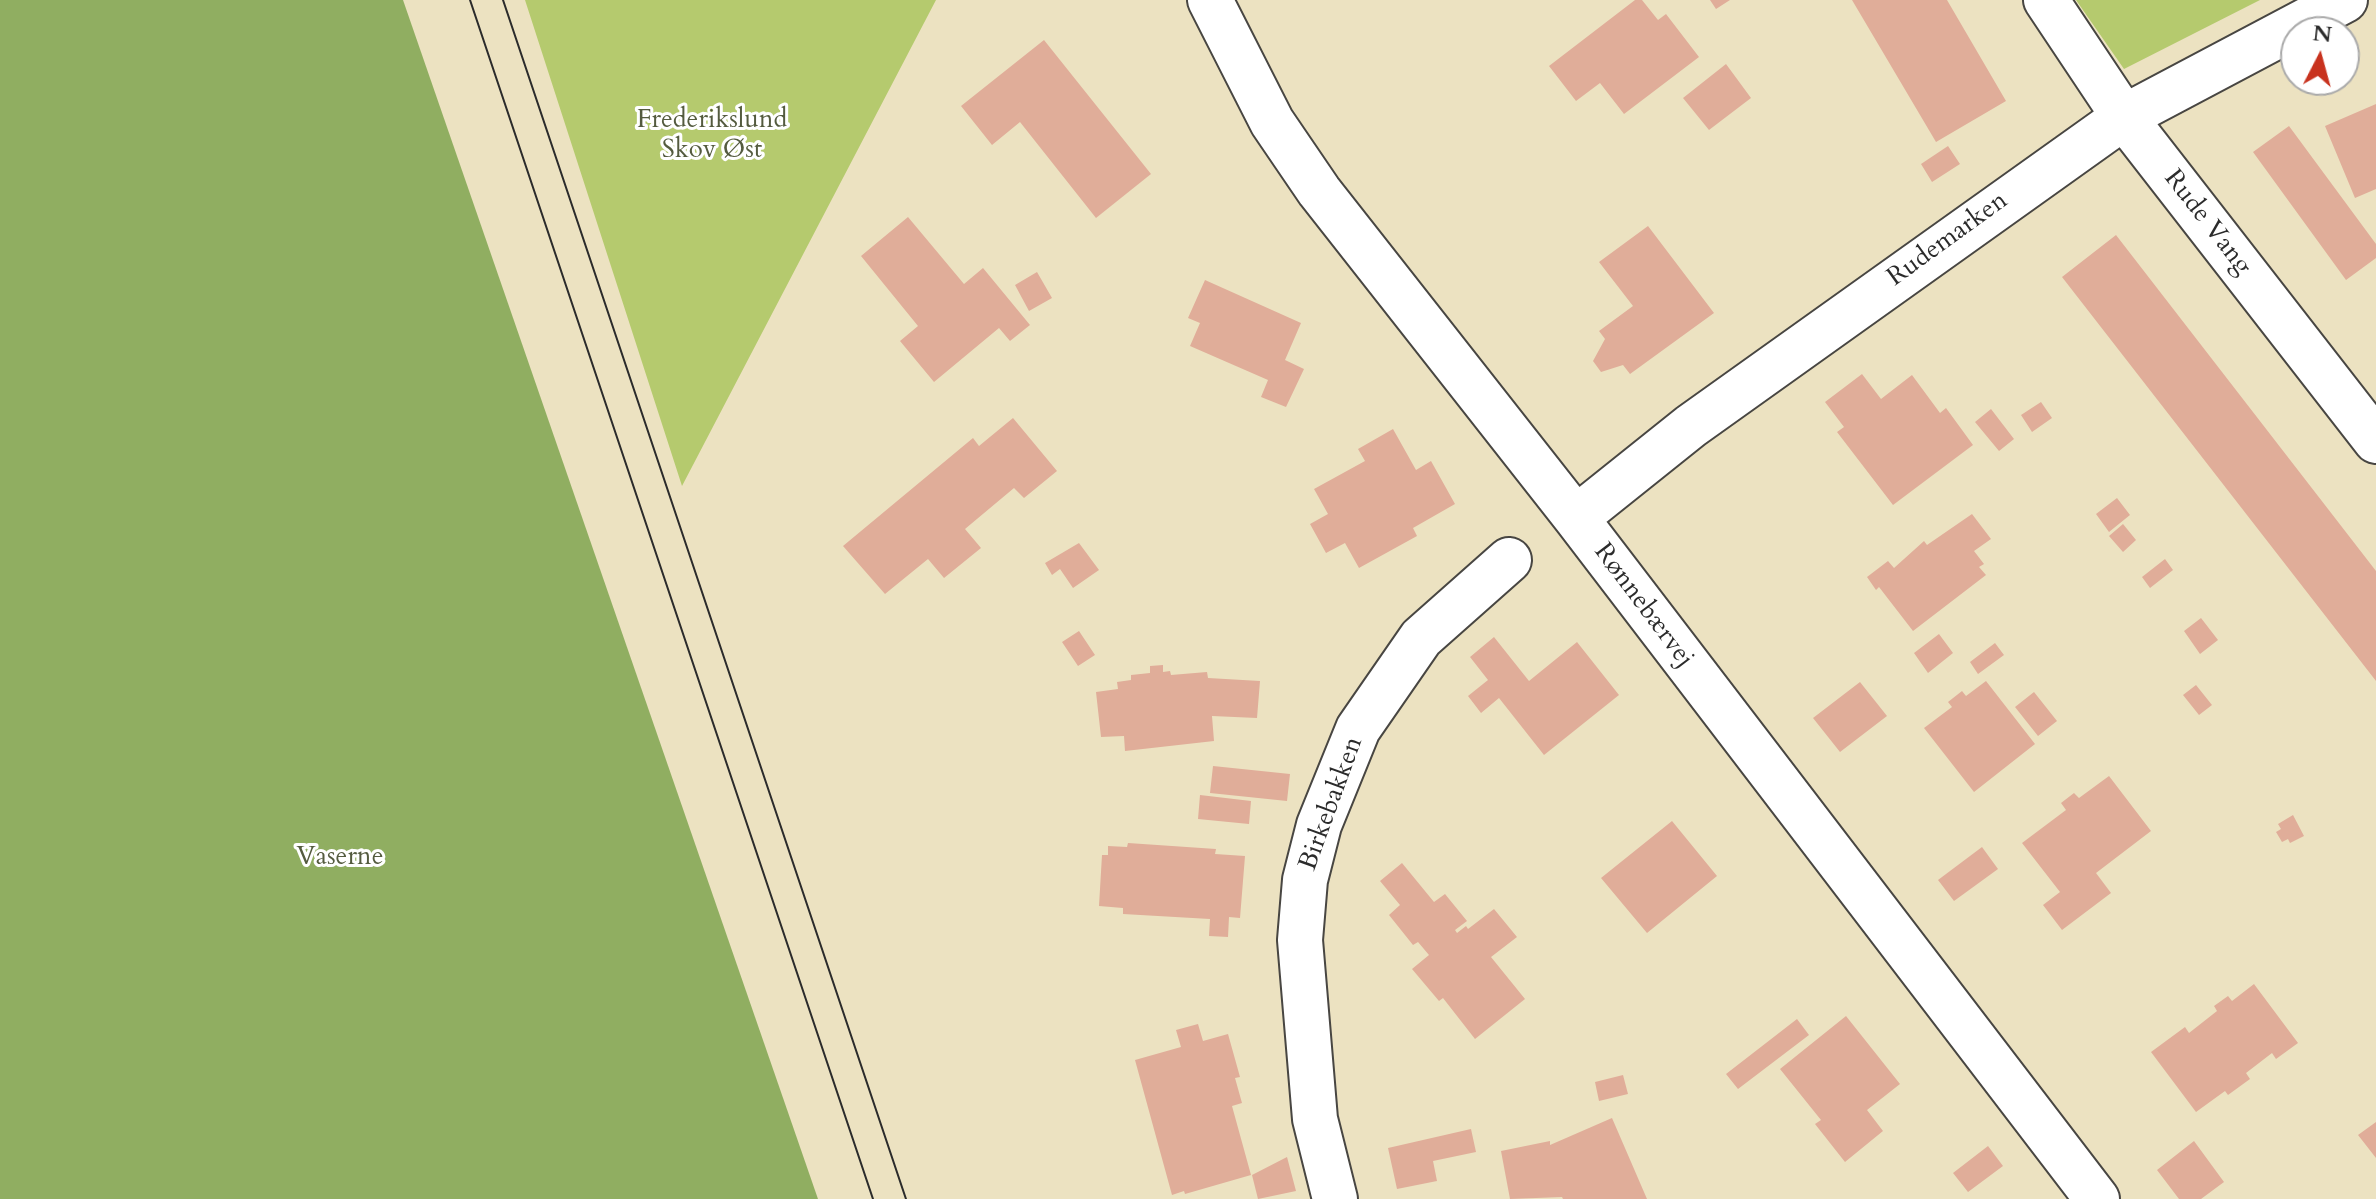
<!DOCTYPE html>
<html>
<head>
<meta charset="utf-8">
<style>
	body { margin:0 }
	#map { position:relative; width:2376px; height:1199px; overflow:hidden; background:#ece2c1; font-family:Cardo,serif }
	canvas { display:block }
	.north { position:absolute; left:2280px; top:16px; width:80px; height:80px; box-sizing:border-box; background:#fff; border:2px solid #aaa; border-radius:50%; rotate:6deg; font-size:22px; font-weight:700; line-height:32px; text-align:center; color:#2b2b2b }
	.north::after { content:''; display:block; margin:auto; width:28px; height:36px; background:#c8321e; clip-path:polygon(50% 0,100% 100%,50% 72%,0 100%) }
</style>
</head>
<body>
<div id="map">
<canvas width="2376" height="1199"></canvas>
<div class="north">N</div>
</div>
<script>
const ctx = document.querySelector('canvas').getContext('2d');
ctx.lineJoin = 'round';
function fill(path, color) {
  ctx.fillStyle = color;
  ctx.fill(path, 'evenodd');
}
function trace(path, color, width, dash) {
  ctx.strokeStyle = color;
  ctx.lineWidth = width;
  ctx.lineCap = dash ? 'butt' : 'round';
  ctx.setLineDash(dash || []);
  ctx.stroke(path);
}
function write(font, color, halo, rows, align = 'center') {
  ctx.font = font + ' Cardo,serif';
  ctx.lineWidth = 6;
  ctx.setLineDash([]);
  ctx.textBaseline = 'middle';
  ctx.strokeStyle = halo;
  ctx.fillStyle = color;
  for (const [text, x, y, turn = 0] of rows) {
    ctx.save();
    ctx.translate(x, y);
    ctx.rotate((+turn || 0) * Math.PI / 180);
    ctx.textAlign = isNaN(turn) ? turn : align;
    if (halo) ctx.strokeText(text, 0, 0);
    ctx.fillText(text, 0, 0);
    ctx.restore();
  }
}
fill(new Path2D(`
	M 525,0 L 936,0 L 682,486 Z
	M 2076,0 L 2260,0 L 2124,69 Z`), '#b5ca6e');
fill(new Path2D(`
	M 0,0 L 403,0 L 818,1199 L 0,1199 Z`), '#90ae61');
fill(new Path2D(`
	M 1635,0 L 1642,0 L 1658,20 L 1666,14 L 1699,57 L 1624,114 L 1600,83 L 1576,101 L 1549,66 Z
	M 1710,0 L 1730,0 L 1716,9 Z
	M 1852,0 L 1947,0 L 2006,101 L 1936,142 Z
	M 1044,40 L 1151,174 L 1096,218 L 1020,122 L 992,145 L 961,106 Z
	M 1726,64 L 1751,98 L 1709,130 L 1683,98 Z
	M 2376,104 L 2376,189 L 2355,198 L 2325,126 Z
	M 2289,126 L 2376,244 L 2376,258 L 2346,280 L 2253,152 Z
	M 1948,146 L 1960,164 L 1932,182 L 1921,164 Z
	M 908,217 L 964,284 L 983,268 L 1030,325 L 1010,341 L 999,328 L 934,382 L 900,341 L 918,326 L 861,256 Z
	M 1648,226 L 1714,313 L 1630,374 L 1623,365 L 1601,372 L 1593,361 L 1605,339 L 1599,331 L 1633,306 L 1599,262 Z
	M 2116,235 L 2376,571 L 2376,681 L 2062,277 Z
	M 1037,272 L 1052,298 L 1029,311 L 1015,285 Z
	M 1205,280 L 1301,323 L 1285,360 L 1304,369 L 1286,407 L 1261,397 L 1268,380 L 1190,346 L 1200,323 L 1188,318 Z
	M 1862,374 L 1881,399 L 1912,375 L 1940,413 L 1946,408 L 1973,445 L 1893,505 L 1837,432 L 1844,427 L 1825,402 Z
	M 2041,402 L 2052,418 L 2032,432 L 2021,415 Z
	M 1991,409 L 2014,439 L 1999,451 L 1975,422 Z
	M 1013,418 L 1057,471 L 1024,498 L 1014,488 L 965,529 L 981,548 L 944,578 L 928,559 L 885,594 L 843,546 L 973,438 L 979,446 Z
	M 1393,429 L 1416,470 L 1431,461 L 1455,504 L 1413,528 L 1417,536 L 1359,568 L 1345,543 L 1326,553 L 1310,524 L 1328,514 L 1314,489 L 1365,461 L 1358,449 Z
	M 2117,498 L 2130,515 L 2109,532 L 2096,514 Z
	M 1972,514 L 1991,539 L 1974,551 L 1984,564 L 1979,567 L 1986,575 L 1913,631 L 1879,587 L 1876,590 L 1867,577 L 1888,561 L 1894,568 L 1924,541 L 1927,545 Z
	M 2123,524 L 2136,540 L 2123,552 L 2109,536 Z
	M 1079,543 L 1099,570 L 1073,588 L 1060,569 L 1052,575 L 1045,563 Z
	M 2165,559 L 2173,570 L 2150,588 L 2142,577 Z
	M 2201,618 L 2218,640 L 2200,654 L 2184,631 Z
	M 1079,631 L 1095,655 L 1078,666 L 1062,642 Z
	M 1939,634 L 1953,653 L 1928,673 L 1914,653 Z
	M 1494,637 L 1529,681 L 1577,642 L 1619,695 L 1544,755 L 1499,698 L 1481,713 L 1468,696 L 1488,680 L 1470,657 Z
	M 1995,643 L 2004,655 L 1978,674 L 1970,662 Z
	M 1163,665 L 1163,672 L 1170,671 L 1171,675 L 1207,672 L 1208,678 L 1260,681 L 1257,718 L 1212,716 L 1214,741 L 1125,751 L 1124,736 L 1101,737 L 1096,692 L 1118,689 L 1117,682 L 1131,680 L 1131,675 L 1150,673 L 1150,666 Z
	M 1986,681 L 2035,744 L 1974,792 L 1924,728 L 1952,707 L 1948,702 L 1962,691 L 1966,696 Z
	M 1860,682 L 1887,716 L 1840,752 L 1813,718 Z
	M 2196,685 L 2212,705 L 2199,715 L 2183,695 Z
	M 2034,692 L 2057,721 L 2038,736 L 2015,707 Z
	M 1213,766 L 1290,774 L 1287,801 L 1210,793 Z
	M 2109,776 L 2151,831 L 2096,873 L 2111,893 L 2062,930 L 2043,905 L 2060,892 L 2022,843 L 2066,810 L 2061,803 L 2074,793 L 2079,798 Z
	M 1200,795 L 1251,801 L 1249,824 L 1198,819 Z
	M 2293,815 L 2304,836 L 2290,843 L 2288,839 L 2282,842 L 2276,832 L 2281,829 L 2278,824 Z
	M 1672,821 L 1717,876 L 1647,933 L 1601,878 Z
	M 1128,843 L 1216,849 L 1215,854 L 1245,856 L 1240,918 L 1229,917 L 1228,937 L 1209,936 L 1210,919 L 1123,914 L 1123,908 L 1099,906 L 1102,855 L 1108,855 L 1108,846 L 1127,847 Z
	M 1982,847 L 1998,869 L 1954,901 L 1938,880 Z
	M 1402,863 L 1434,902 L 1445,894 L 1467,921 L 1455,930 L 1457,933 L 1466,926 L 1468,929 L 1494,909 L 1517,937 L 1491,957 L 1525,999 L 1475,1039 L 1443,998 L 1439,1001 L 1412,969 L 1429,955 L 1418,942 L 1413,945 L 1389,915 L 1400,905 L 1380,881 Z
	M 2254,984 L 2298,1043 L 2276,1059 L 2272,1053 L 2246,1073 L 2250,1079 L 2228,1095 L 2225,1091 L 2196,1112 L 2151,1052 L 2185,1027 L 2189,1033 L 2217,1011 L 2214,1006 L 2228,996 L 2232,1001 Z
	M 1846,1016 L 1900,1084 L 1867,1110 L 1883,1131 L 1845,1162 L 1815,1124 L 1821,1120 L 1780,1069 Z
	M 1797,1019 L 1809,1035 L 1738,1089 L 1726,1074 Z
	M 1198,1024 L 1203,1041 L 1228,1034 L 1240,1077 L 1235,1078 L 1242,1103 L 1232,1106 L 1251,1175 L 1185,1194 L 1184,1191 L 1172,1195 L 1135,1060 L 1181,1047 L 1176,1030 Z
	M 1623,1075 L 1628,1094 L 1599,1101 L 1595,1082 Z
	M 1612,1118 L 1647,1199 L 1563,1199 L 1562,1197 L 1510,1199 L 1501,1151 L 1550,1141 L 1550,1145 Z
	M 2376,1122 L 2376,1158 L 2358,1135 Z
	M 1471,1129 L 1476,1152 L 1433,1161 L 1437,1181 L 1397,1189 L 1388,1148 Z
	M 2194,1141 L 2224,1182 L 2201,1199 L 2179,1199 L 2157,1170 Z
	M 1988,1146 L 2003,1166 L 1968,1192 L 1953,1173 Z
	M 1287,1157 L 1296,1191 L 1258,1199 L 1252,1175 Z`), '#e0ad99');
const minor = new Path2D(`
	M 1210,0 L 1272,122 L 1319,191 L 1576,518 L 2097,1199
	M 2046,0 L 2124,117 L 2376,441
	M 1576,518 L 1691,426 L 2124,117 L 2345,0
	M 1335,1199 L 1315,1119 L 1300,940 L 1305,880 L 1319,825 L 1358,729 L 1421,638 L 1509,560`);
trace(minor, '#484642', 48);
trace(minor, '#fff', 44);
trace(new Path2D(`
	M 470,0 L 873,1199
	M 503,0 L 906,1199`), '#2b2b2b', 2);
write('26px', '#545b3f', '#fff', [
	["Frederikslund",712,121],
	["Skov Øst",712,151],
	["Vaserne",340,858]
]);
write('26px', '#2b2b2b', '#fff', [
	["Rude Vang",2207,223,52],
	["Rudemarken",1948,240,-36],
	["Rønnebærvej",1643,606,53],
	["Birkebakken",1332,804,-70]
]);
</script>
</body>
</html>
